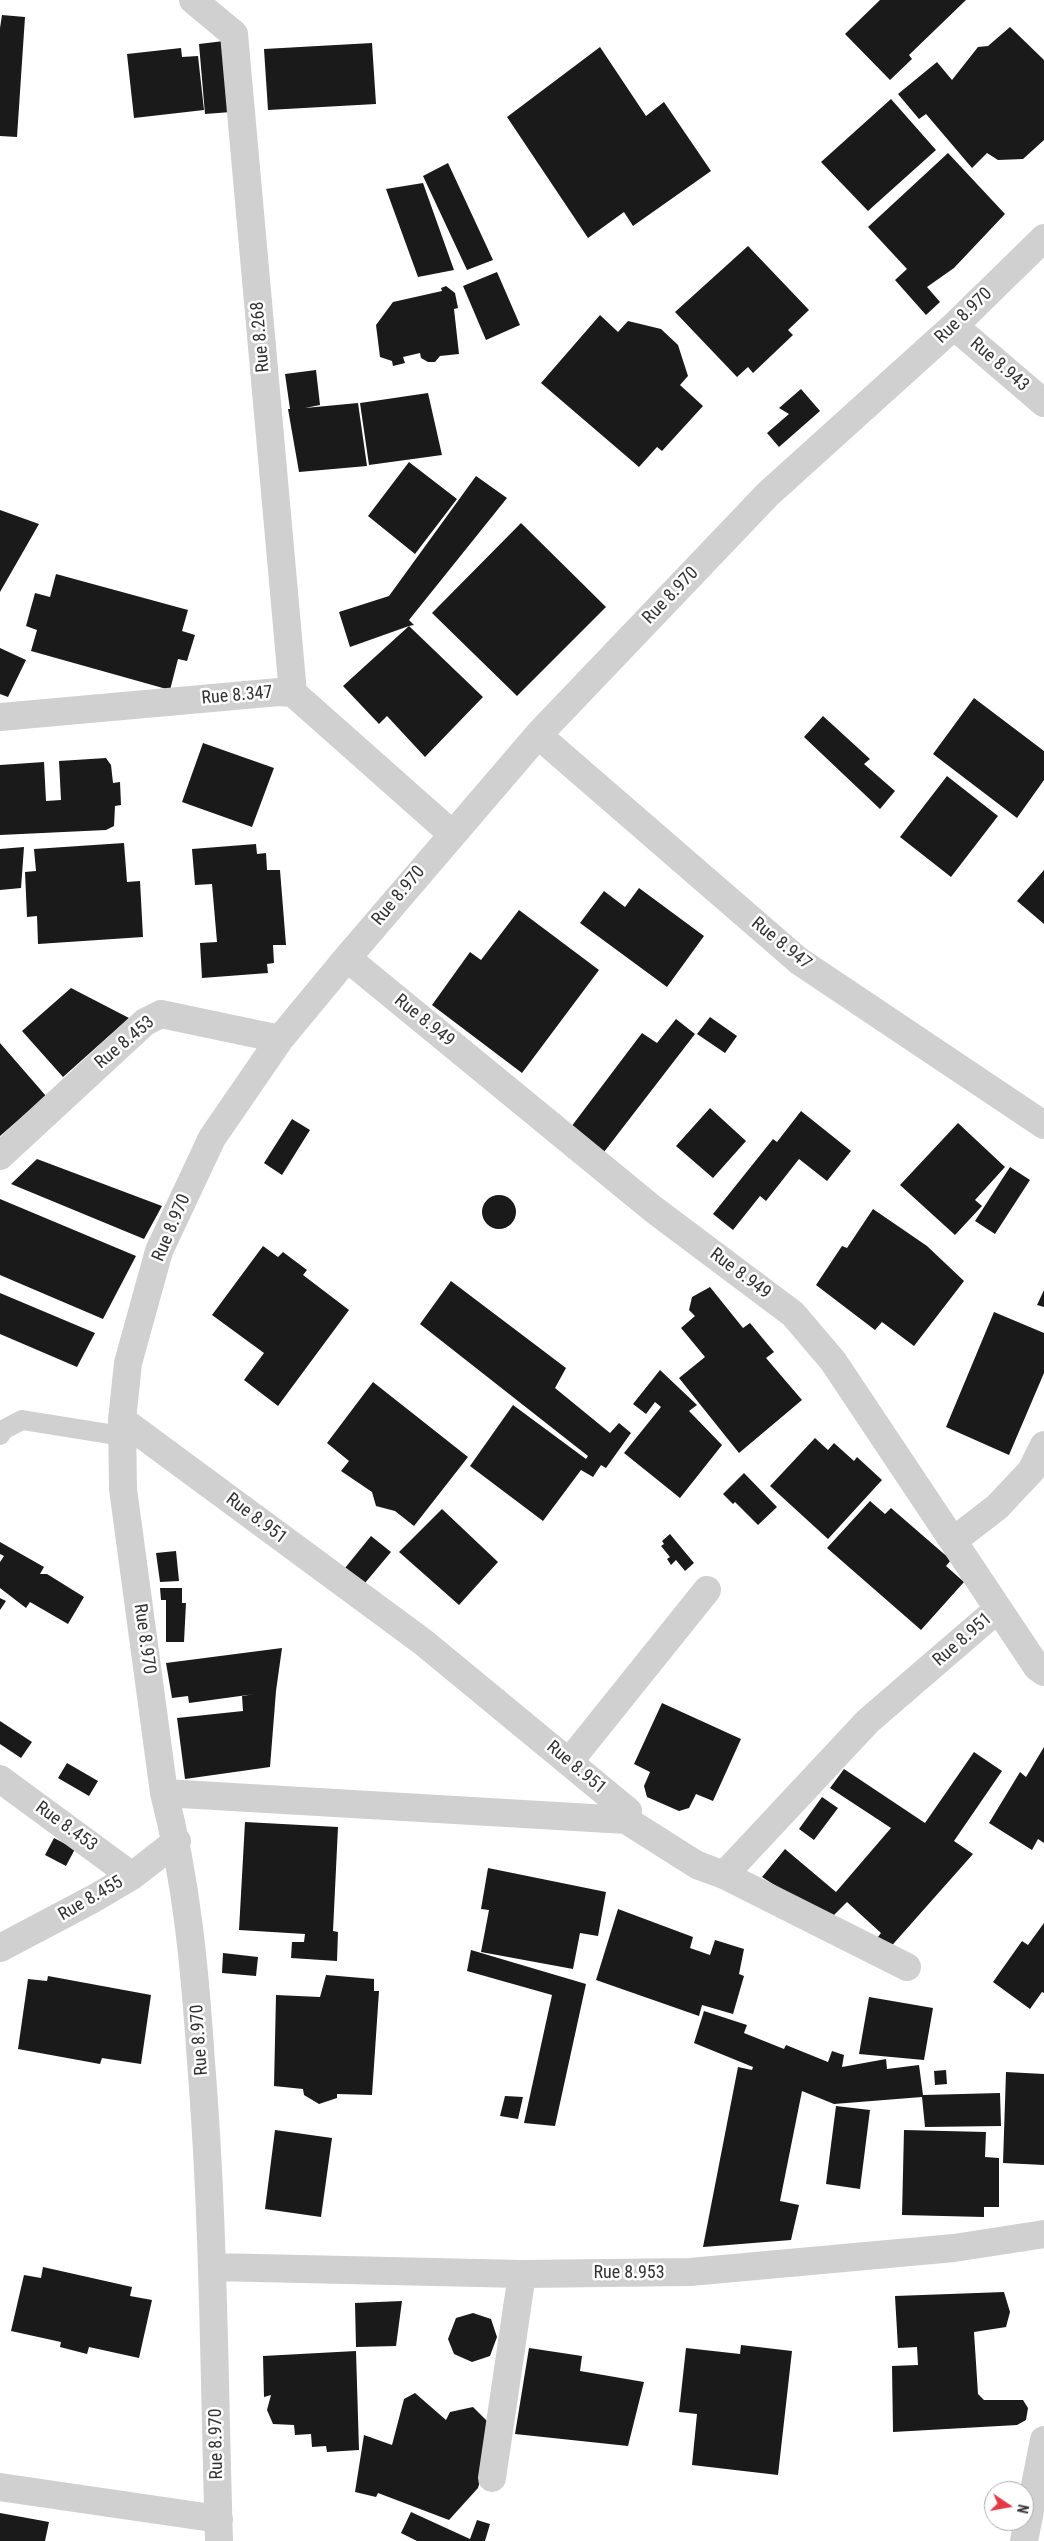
<!DOCTYPE html>
<html>
<head>
<meta charset="utf-8">
<style>
	body { margin:0 }
	#map { position:relative; width:1044px; height:2541px; overflow:hidden; background:#fff; font-family:"Roboto Condensed",sans-serif }
	canvas { display:block }
	.north { position:absolute; left:984px; top:2481px; width:50px; height:50px; box-sizing:border-box; background:#fff; border:1px solid #adadad; border-radius:50%; rotate:102deg; font-size:14px; font-weight:700; line-height:20px; text-align:center; color:#333 }
	.north::after { content:''; display:block; margin:auto; width:18px; height:22px; background:#e63946; clip-path:polygon(50% 0,100% 100%,50% 72%,0 100%) }
</style>
</head>
<body>
<div id="map">
<canvas width="1044" height="2541"></canvas>
<div class="north">N</div>
</div>
<script>
const ctx = document.querySelector('canvas').getContext('2d');
ctx.lineJoin = 'round';
function fill(path, color) {
  ctx.fillStyle = color;
  ctx.fill(path, 'evenodd');
}
function trace(path, color, width, dash) {
  ctx.strokeStyle = color;
  ctx.lineWidth = width;
  ctx.lineCap = dash ? 'butt' : 'round';
  ctx.setLineDash(dash || []);
  ctx.stroke(path);
}
function write(font, color, halo, rows, align = 'center') {
  ctx.font = font + ' "Roboto Condensed",sans-serif';
  ctx.lineWidth = 5;
  ctx.setLineDash([]);
  ctx.textBaseline = 'middle';
  ctx.strokeStyle = halo;
  ctx.fillStyle = color;
  for (const [text, x, y, turn = 0] of rows) {
    ctx.save();
    ctx.translate(x, y);
    ctx.rotate((+turn || 0) * Math.PI / 180);
    ctx.textAlign = isNaN(turn) ? turn : align;
    if (halo) ctx.strokeText(text, 0, 0);
    ctx.fillText(text, 0, 0);
    ctx.restore();
  }
}
fill(new Path2D(`
	M 880,0 L 966,0 L 909,55 L 912,59 L 890,80 L 845,34 Z
	M 2,15 L 25,17 L 17,137 L 0,136 L 0,28 Z
	M 1010,27 L 1044,60 L 1044,140 L 1023,159 L 998,160 L 987,153 L 972,168 L 926,114 L 919,119 L 898,94 L 937,62 L 952,80 L 978,47 L 988,46 Z
	M 224,41 L 231,112 L 205,114 L 199,44 Z
	M 372,43 L 376,104 L 268,110 L 264,49 Z
	M 600,47 L 646,116 L 664,102 L 711,171 L 633,226 L 624,212 L 588,238 L 507,117 Z
	M 181,48 L 182,57 L 198,56 L 204,110 L 134,118 L 127,54 Z
	M 891,99 L 936,150 L 868,211 L 821,162 Z
	M 948,153 L 1005,214 L 954,268 L 927,287 L 940,302 L 926,315 L 895,280 L 907,269 L 868,227 Z
	M 448,163 L 493,260 L 467,270 L 423,176 Z
	M 423,183 L 454,270 L 418,277 L 386,189 Z
	M 748,246 L 809,310 L 788,330 L 793,335 L 753,373 L 748,367 L 737,377 L 675,312 Z
	M 497,272 L 520,325 L 486,340 L 463,286 Z
	M 446,286 L 455,293 L 458,308 L 454,309 L 459,354 L 440,356 L 435,362 L 428,362 L 421,358 L 420,353 L 403,357 L 405,363 L 393,366 L 392,361 L 380,357 L 376,325 L 393,302 L 442,291 L 441,288 Z
	M 600,315 L 618,332 L 628,321 L 661,329 L 678,345 L 688,376 L 680,385 L 703,406 L 662,451 L 657,447 L 639,467 L 541,383 Z
	M 316,370 L 320,405 L 305,408 L 358,403 L 367,466 L 299,472 L 288,409 L 290,409 L 285,374 Z
	M 801,389 L 820,411 L 779,447 L 767,433 L 789,414 L 779,408 Z
	M 428,393 L 442,455 L 369,465 L 360,403 Z
	M 409,462 L 457,499 L 415,554 L 368,516 Z
	M 476,476 L 507,498 L 409,620 L 414,625 L 409,626 L 483,697 L 425,757 L 387,716 L 379,724 L 343,686 L 409,626 L 350,647 L 339,612 L 389,596 Z
	M 0,510 L 39,524 L 0,592 Z
	M 521,523 L 606,607 L 517,696 L 432,613 Z
	M 56,574 L 188,610 L 182,631 L 195,635 L 187,661 L 178,659 L 170,690 L 31,651 L 37,630 L 26,626 L 35,593 L 50,597 Z
	M 0,648 L 26,660 L 8,697 L 0,694 Z
	M 974,698 L 1044,751 L 1044,780 L 1017,818 L 933,754 Z
	M 823,716 L 870,759 L 864,764 L 895,791 L 880,809 L 804,737 Z
	M 203,743 L 274,768 L 252,827 L 182,802 Z
	M 106,758 L 111,765 L 113,783 L 120,782 L 121,805 L 115,806 L 114,826 L 106,830 L 0,835 L 0,765 L 44,762 L 46,801 L 61,800 L 59,761 Z
	M 947,776 L 998,816 L 951,877 L 900,837 Z
	M 124,843 L 127,882 L 140,881 L 143,937 L 38,944 L 37,916 L 27,917 L 25,872 L 36,871 L 34,849 Z
	M 256,844 L 257,854 L 266,853 L 267,870 L 280,870 L 286,945 L 273,945 L 274,963 L 267,964 L 268,973 L 202,978 L 200,943 L 217,942 L 212,884 L 195,885 L 192,849 Z
	M 24,847 L 21,888 L 0,890 L 0,849 Z
	M 1044,870 L 1044,924 L 1017,901 Z
	M 639,888 L 704,936 L 667,987 L 580,923 L 604,891 L 625,907 Z
	M 519,910 L 599,970 L 522,1073 L 432,1005 L 470,952 L 481,960 Z
	M 71,988 L 129,1018 L 63,1077 L 22,1031 Z
	M 710,1017 L 737,1036 L 725,1053 L 697,1034 Z
	M 676,1019 L 695,1034 L 604,1152 L 571,1127 L 642,1033 L 657,1043 Z
	M 0,1043 L 46,1096 L 0,1136 Z
	M 710,1108 L 746,1141 L 713,1178 L 676,1146 Z
	M 801,1111 L 851,1151 L 827,1181 L 799,1159 L 766,1201 L 760,1196 L 733,1230 L 713,1214 L 773,1139 L 777,1142 Z
	M 292,1119 L 310,1130 L 282,1175 L 264,1163 Z
	M 958,1123 L 1005,1167 L 975,1200 L 982,1206 L 955,1235 L 900,1185 Z
	M 37,1159 L 162,1206 L 144,1239 L 11,1184 Z
	M 1010,1167 L 1030,1180 L 995,1234 L 975,1221 Z
	M482 1212a17 17 0 1 1 34 0a17 17 0 1 1-34 0Z
	M 0,1199 L 136,1256 L 103,1319 L 0,1275 Z
	M 873,1209 L 927,1246 L 964,1281 L 914,1346 L 882,1322 L 875,1330 L 816,1285 L 842,1246 L 847,1248 Z
	M 263,1246 L 278,1257 L 283,1252 L 307,1270 L 303,1275 L 349,1310 L 278,1406 L 244,1380 L 264,1353 L 212,1315 Z
	M 451,1281 L 566,1368 L 555,1388 L 610,1433 L 619,1423 L 631,1433 L 606,1468 L 601,1465 L 593,1477 L 581,1470 L 543,1521 L 470,1466 L 513,1405 L 586,1459 L 588,1456 L 420,1324 Z
	M 710,1287 L 743,1328 L 750,1323 L 774,1352 L 766,1358 L 802,1400 L 739,1453 L 679,1378 L 705,1357 L 681,1328 L 695,1316 L 689,1310 L 692,1297 Z
	M 1044,1290 L 1044,1307 L 1037,1305 Z
	M 0,1293 L 95,1333 L 77,1367 L 0,1334 Z
	M 994,1312 L 1044,1333 L 1044,1373 L 1009,1455 L 946,1427 Z
	M 660,1370 L 697,1405 L 689,1411 L 722,1445 L 680,1498 L 624,1453 L 661,1407 L 655,1402 L 646,1414 L 633,1404 Z
	M 373,1382 L 468,1457 L 414,1526 L 395,1511 L 376,1506 L 372,1492 L 341,1471 L 349,1461 L 327,1443 Z
	M 815,1438 L 828,1450 L 834,1443 L 854,1461 L 857,1457 L 882,1480 L 828,1539 L 770,1486 Z
	M 744,1473 L 777,1507 L 758,1525 L 735,1502 L 733,1504 L 723,1494 Z
	M 870,1501 L 885,1514 L 891,1508 L 951,1560 L 946,1566 L 964,1582 L 921,1630 L 827,1548 Z
	M 442,1509 L 498,1562 L 459,1605 L 399,1552 Z
	M 670,1534 L 694,1563 L 685,1571 L 676,1560 L 671,1565 L 667,1559 L 670,1557 L 661,1546 L 664,1544 L 662,1541 Z
	M 371,1536 L 391,1552 L 365,1583 L 345,1568 Z
	M 0,1542 L 44,1567 L 40,1574 L 47,1574 L 84,1597 L 68,1624 L 30,1602 L 26,1608 L 0,1588 L 0,1562 L 4,1556 L 0,1554 Z
	M 176,1551 L 179,1581 L 160,1582 L 156,1553 Z
	M 160,1588 L 182,1588 L 182,1603 L 186,1603 L 184,1642 L 166,1642 L 166,1600 L 161,1600 Z
	M 0,1598 L 6,1601 L 0,1610 Z
	M 282,1648 L 276,1691 L 270,1767 L 185,1779 L 177,1718 L 243,1711 L 242,1696 L 255,1694 L 189,1703 L 188,1696 L 172,1698 L 166,1663 Z
	M 662,1703 L 741,1739 L 713,1801 L 696,1794 L 689,1808 L 679,1811 L 647,1797 L 644,1786 L 650,1772 L 634,1764 Z
	M 0,1721 L 32,1742 L 21,1758 L 0,1744 Z
	M 1044,1747 L 1044,1843 L 1038,1839 L 1032,1850 L 989,1823 L 1020,1772 L 1026,1777 Z
	M 974,1752 L 1002,1771 L 954,1841 L 973,1854 L 887,1951 L 874,1942 L 881,1933 L 847,1902 L 829,1920 L 762,1877 L 785,1849 L 836,1892 L 891,1828 L 830,1788 L 844,1769 L 925,1823 Z
	M 67,1763 L 98,1781 L 89,1796 L 58,1778 Z
	M 822,1797 L 838,1808 L 814,1840 L 799,1829 Z
	M 245,1822 L 338,1827 L 333,1931 L 338,1932 L 337,1961 L 291,1958 L 292,1942 L 304,1942 L 305,1934 L 239,1930 Z
	M 54,1838 L 75,1849 L 66,1866 L 45,1855 Z
	M 488,1868 L 606,1892 L 598,1936 L 580,1933 L 573,1969 L 481,1952 L 489,1910 L 481,1909 Z
	M 618,1909 L 693,1937 L 690,1948 L 710,1955 L 715,1940 L 744,1949 L 739,1974 L 744,1976 L 733,2014 L 702,2005 L 699,2016 L 596,1980 Z
	M 1044,1923 L 1044,1993 L 1042,1992 L 1030,2009 L 993,1982 L 1022,1941 L 1028,1945 Z
	M 471,1950 L 586,1984 L 555,2126 L 524,2123 L 552,1995 L 467,1971 Z
	M 223,1953 L 258,1957 L 256,1976 L 222,1973 Z
	M 326,1975 L 374,1979 L 374,1991 L 379,1991 L 372,2095 L 337,2094 L 337,2098 L 319,2104 L 304,2095 L 303,2089 L 274,2086 L 276,1995 L 320,1997 Z
	M 48,1976 L 151,1995 L 141,2064 L 102,2058 L 100,2064 L 18,2049 L 28,1979 L 47,1981 Z
	M 869,1997 L 933,2008 L 924,2060 L 859,2054 Z
	M 704,2011 L 747,2025 L 744,2033 L 784,2049 L 786,2045 L 828,2062 L 832,2051 L 844,2055 L 842,2067 L 886,2059 L 887,2069 L 919,2065 L 923,2095 L 1000,2093 L 1001,2126 L 925,2127 L 922,2097 L 834,2104 L 802,2091 L 780,2201 L 799,2205 L 791,2240 L 703,2247 L 738,2067 L 752,2070 L 753,2067 L 694,2043 Z
	M 946,2070 L 947,2084 L 935,2085 L 934,2071 Z
	M 1006,2072 L 1044,2074 L 1044,2165 L 1003,2163 Z
	M 505,2096 L 523,2097 L 518,2119 L 500,2116 Z
	M 836,2106 L 870,2110 L 860,2189 L 826,2184 Z
	M 275,2130 L 332,2138 L 321,2217 L 265,2209 Z
	M 904,2130 L 986,2132 L 985,2157 L 999,2158 L 999,2207 L 984,2207 L 984,2217 L 902,2215 Z
	M 43,2267 L 132,2287 L 130,2296 L 152,2300 L 139,2358 L 89,2347 L 87,2354 L 60,2347 L 61,2342 L 11,2331 L 24,2275 L 41,2278 Z
	M 1004,2292 L 1010,2312 L 1006,2327 L 974,2332 L 978,2394 L 984,2400 L 1023,2400 L 1028,2408 L 1026,2420 L 1017,2425 L 893,2432 L 892,2366 L 918,2365 L 917,2347 L 898,2348 L 895,2296 Z
	M 402,2301 L 396,2346 L 356,2347 L 355,2303 Z
	M 473,2313 L 491,2319 L 497,2337 L 490,2356 L 472,2362 L 454,2354 L 448,2339 L 456,2318 Z
	M 741,2345 L 792,2351 L 778,2475 L 692,2465 L 697,2414 L 679,2412 L 686,2348 L 740,2354 Z
	M 529,2348 L 582,2356 L 580,2371 L 644,2382 L 628,2446 L 515,2434 Z
	M 356,2351 L 359,2450 L 327,2452 L 326,2446 L 312,2447 L 311,2434 L 295,2435 L 294,2425 L 273,2424 L 267,2410 L 271,2395 L 264,2397 L 263,2356 Z
	M 415,2393 L 446,2420 L 450,2412 L 473,2407 L 491,2425 L 491,2443 L 478,2488 L 449,2520 L 378,2493 L 376,2497 L 355,2492 L 364,2435 L 392,2445 L 404,2399 Z
	M 411,2512 L 470,2539 L 477,2520 L 490,2524 L 485,2541 L 417,2541 L 401,2533 Z
	M 0,2513 L 49,2522 L 45,2541 L 0,2541 Z`), '#1a1a1a');
trace(new Path2D(`
	M 0,1435 L 3,1430 L 22,1420 L 122,1436`), '#d0d0d0', 20);
trace(new Path2D(`
	M 193,0 L 234,34 L 293,693
	M 954,326 L 1044,403
	M 0,717 L 279,692 L 293,693 L 452,834
	M 538,735 L 799,961 L 1044,1125
	M 347,958 L 653,1209 L 793,1314 L 833,1361 L 1037,1667 L 1044,1672
	M 0,1156 L 145,1022 L 161,1014 L 280,1039
	M 122,1420 L 423,1642 L 628,1811 L 626,1820 L 697,1865 L 724,1875 L 868,1721 L 998,1609
	M 953,1541 L 997,1507 L 1031,1471 L 1044,1445
	M 569,1762 L 707,1590
	M 0,1779 L 132,1876
	M 164,1793 L 626,1820
	M 724,1875 L 907,1967
	M 0,1948 L 93,1899 L 132,1876 L 177,1841
	M 213,2267 L 522,2274 L 690,2272 L 954,2248 L 1044,2234
	M 492,2478 L 522,2274
	M 0,2487 L 219,2519
	M 219,2541 C 214,2381 214,2222 201,2062 C 195,1971 187,1882 164,1793 L 123,1489 L 122,1420 L 128,1363 L 159,1251 L 212,1138 L 280,1039 L 347,958 L 538,735 L 768,494 L 954,326 L 1044,238
	M 1024,2541 L 1044,2440`), '#d0d0d0', 28);
write('18px', '#333', '#fff', [
	["Rue 8.970",964,316,-44],
	["Rue 8.268",261,337,-95],
	["Rue 8.943",999,365,41],
	["Rue 8.970",671,596,-46],
	["Rue 8.347",237,696,-5],
	["Rue 8.970",399,896,-50],
	["Rue 8.947",781,944,39],
	["Rue 8.949",424,1021,39],
	["Rue 8.453",125,1043,-40],
	["Rue 8.970",172,1228,-67],
	["Rue 8.949",740,1274,37],
	["Rue 8.951",256,1519,37],
	["Rue 8.970",144,1639,82],
	["Rue 8.951",963,1640,-41],
	["Rue 8.951",576,1768,40],
	["Rue 8.453",66,1827,36],
	["Rue 8.455",91,1899,-30],
	["Rue 8.970",200,2040,-94],
	["Rue 8.953",629,2273],
	["Rue 8.970",217,2444,-91]
]);
</script>
</body>
</html>
